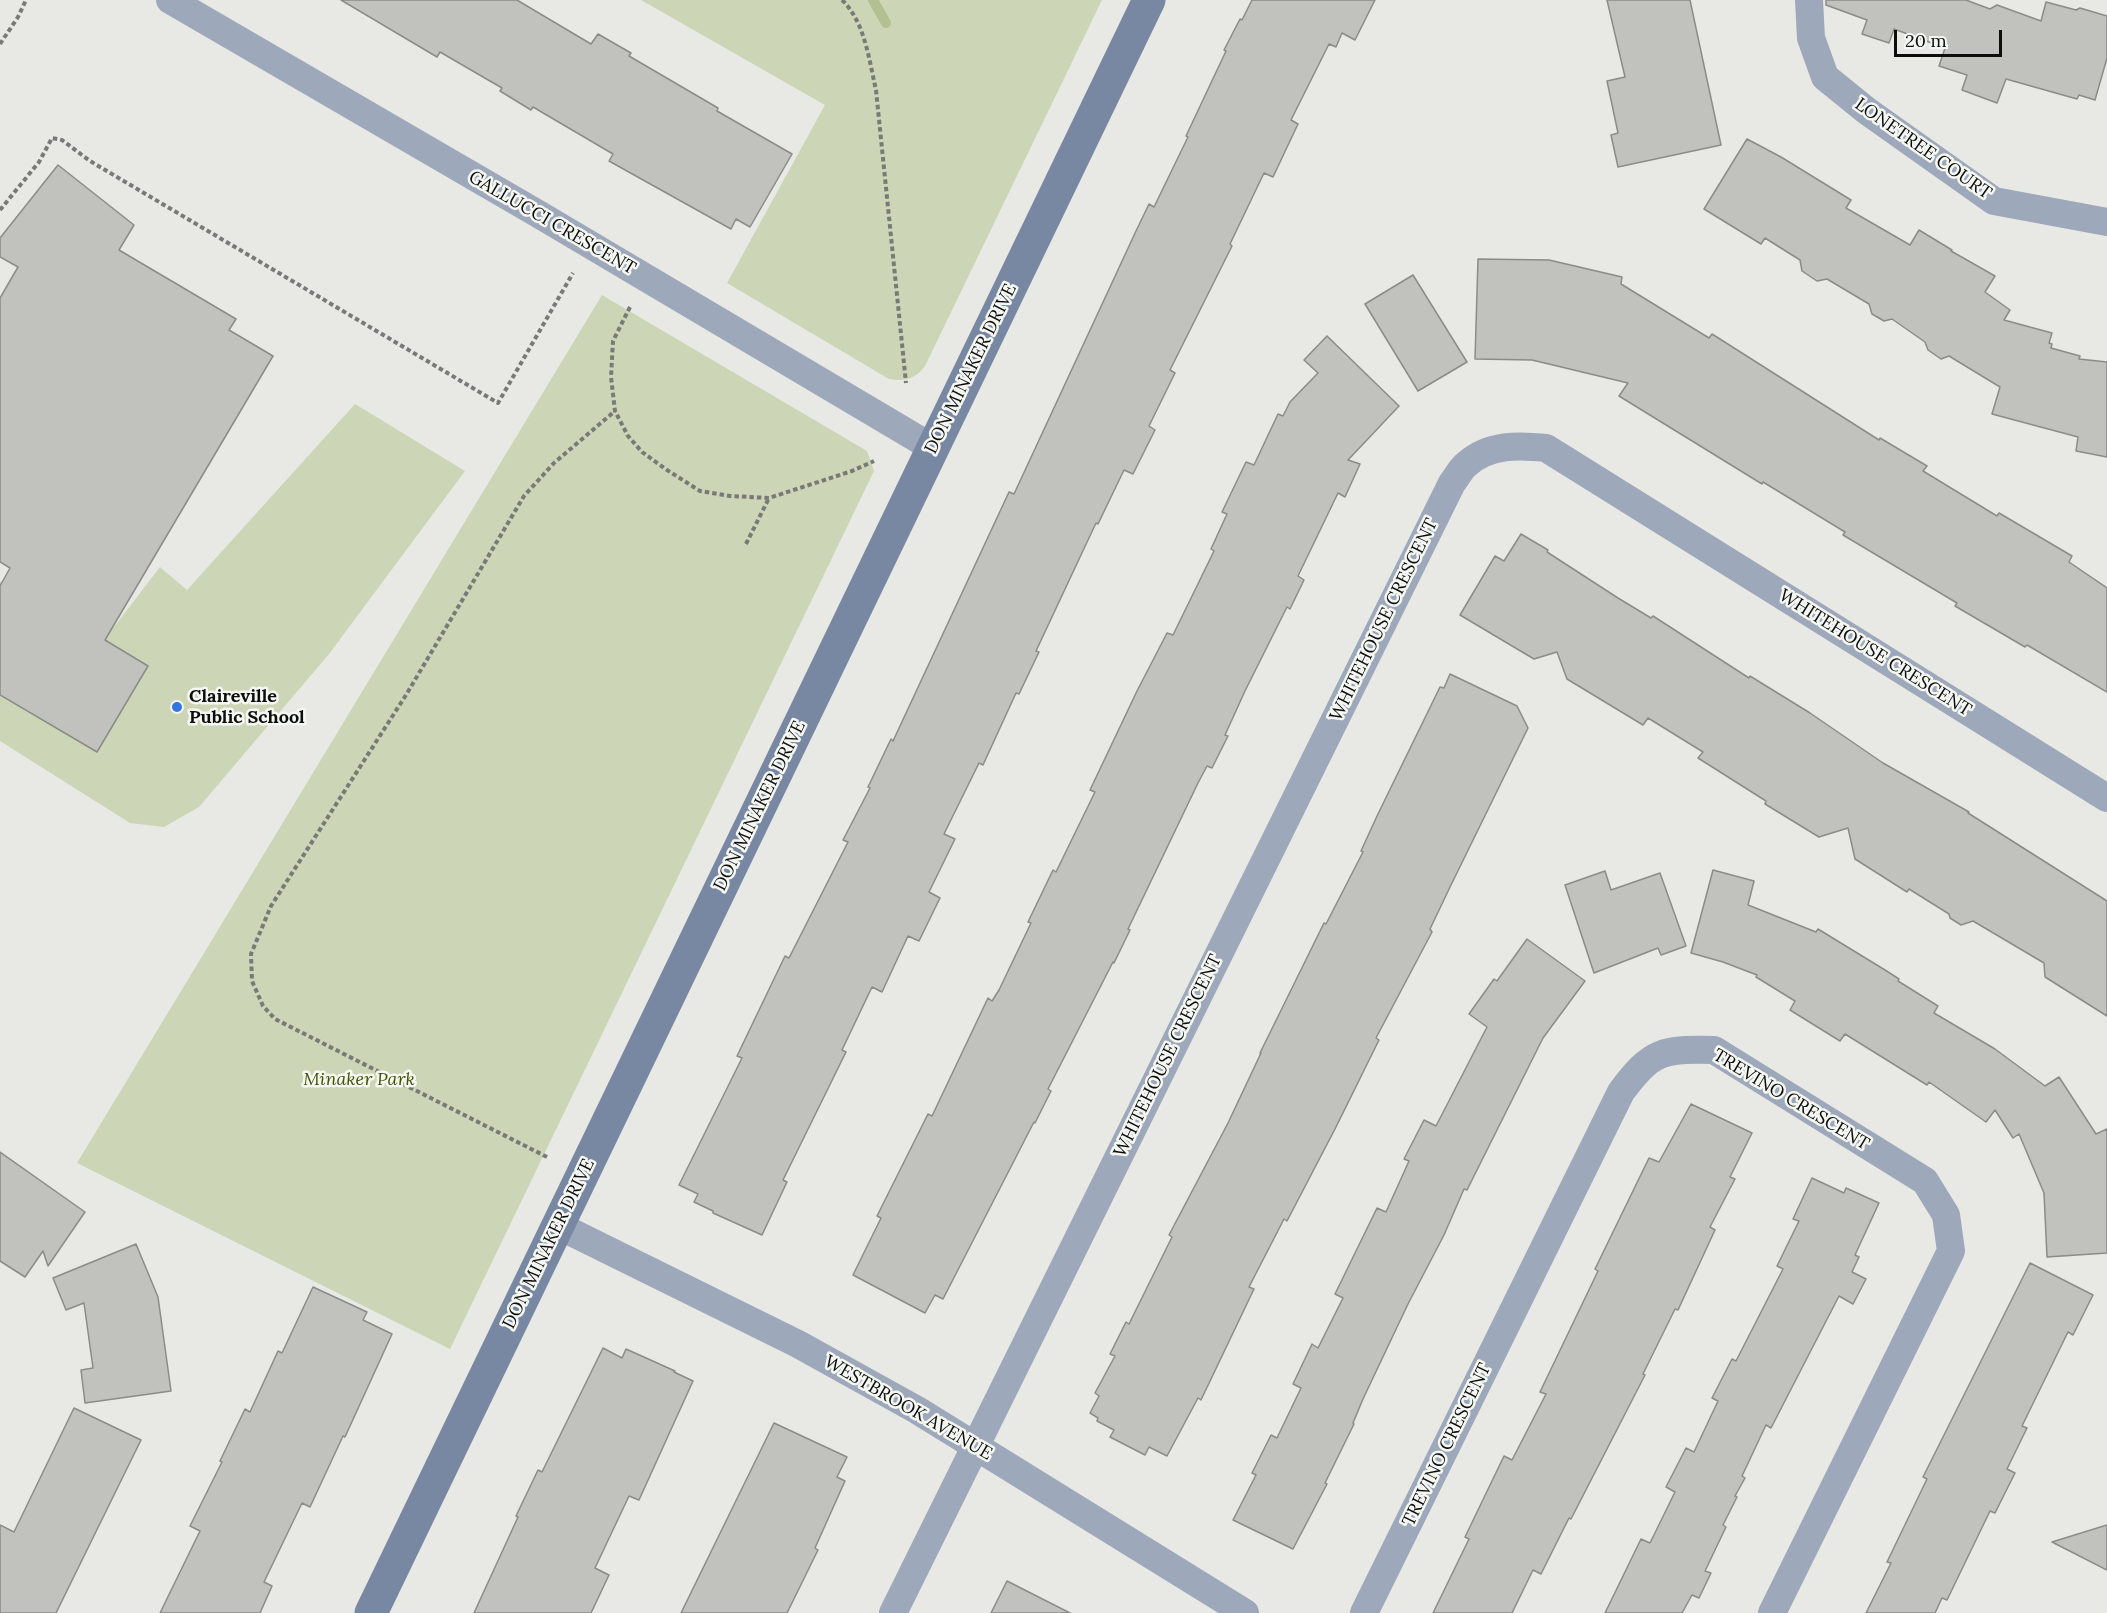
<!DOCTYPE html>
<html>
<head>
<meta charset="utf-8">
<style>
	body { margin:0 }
	#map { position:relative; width:2107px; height:1613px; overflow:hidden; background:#e8e9e5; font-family:Lora,serif }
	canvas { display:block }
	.scale { position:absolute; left:1894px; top:30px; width:108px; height:27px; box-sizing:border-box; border:3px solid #0d0d0c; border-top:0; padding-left:8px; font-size:18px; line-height:21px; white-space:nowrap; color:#0d0d0c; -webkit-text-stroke:4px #f5f7f2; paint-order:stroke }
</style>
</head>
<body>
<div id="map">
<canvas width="2107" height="1613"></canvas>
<div class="scale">20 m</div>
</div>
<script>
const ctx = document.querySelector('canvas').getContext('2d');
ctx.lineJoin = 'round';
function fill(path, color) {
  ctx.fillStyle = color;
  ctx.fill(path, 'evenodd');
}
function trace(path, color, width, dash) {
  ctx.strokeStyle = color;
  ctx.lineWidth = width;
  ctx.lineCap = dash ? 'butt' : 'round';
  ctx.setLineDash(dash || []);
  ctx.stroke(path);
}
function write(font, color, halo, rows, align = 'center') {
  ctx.font = font + ' Lora,serif';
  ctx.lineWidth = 5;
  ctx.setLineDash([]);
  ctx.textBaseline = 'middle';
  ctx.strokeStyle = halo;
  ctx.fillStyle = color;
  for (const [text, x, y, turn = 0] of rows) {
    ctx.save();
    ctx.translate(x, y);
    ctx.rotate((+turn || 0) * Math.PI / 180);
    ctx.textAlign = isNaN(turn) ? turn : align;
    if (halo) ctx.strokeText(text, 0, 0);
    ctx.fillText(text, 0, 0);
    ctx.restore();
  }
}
fill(new Path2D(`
	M 641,0 L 1102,0 L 925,366 C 915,379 905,382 889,379 L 727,283 L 825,105 Z
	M 602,295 L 867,451 L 874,471 L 450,1349 L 77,1163 Z
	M 355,404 L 465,471 L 329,654 L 199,807 L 164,827 L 130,823 L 0,741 L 0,581 L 97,649 L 160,567 L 187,590 Z`), '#ccd5b5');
trace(new Path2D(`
	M 873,0 L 886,23`), '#b3c091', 10);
const building = new Path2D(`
	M 341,0 L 517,0 L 591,44 L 598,34 L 631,53 L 629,56 L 718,108 L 717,111 L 792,154 L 750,227 L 736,219 L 731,229 L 609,161 L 613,154 L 533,107 L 531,110 L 500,91 L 502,88 L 440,52 L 437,57 Z
	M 1252,0 L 1375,0 L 1355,40 L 1342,33 L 1336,47 L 1329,44 L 1291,120 L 1298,124 L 1273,177 L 1264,173 L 1230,244 L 1232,246 L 1170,370 L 1175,373 L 1149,426 L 1155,430 L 1133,474 L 1124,470 L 1098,524 L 1096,523 L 1036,651 L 1039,652 L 1019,694 L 1016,693 L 983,765 L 979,763 L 944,834 L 955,839 L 929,892 L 940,898 L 919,941 L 908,936 L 882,992 L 872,987 L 842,1050 L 846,1052 L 783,1180 L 787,1182 L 762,1235 L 713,1213 L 713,1211 L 694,1202 L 698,1194 L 679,1185 L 742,1058 L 737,1056 L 785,956 L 789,958 L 848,842 L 843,840 L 870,788 L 868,787 L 891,739 L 893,741 L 1009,492 L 1014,494 L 1136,231 L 1149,204 L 1154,207 L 1188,137 L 1186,136 L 1226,51 L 1224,50 L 1240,19 L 1242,20 Z
	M 1607,0 L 1690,0 L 1721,145 L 1618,167 L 1611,135 L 1618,133 L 1607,81 L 1625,77 Z
	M 1826,0 L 1966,0 L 1990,9 L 1997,5 L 2041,21 L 2046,2 L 2076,10 L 2080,8 L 2107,16 L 2107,58 L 2095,100 L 2079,95 L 2077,99 L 2006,79 L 1997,103 L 1962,90 L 1967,75 L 1939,66 L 1945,48 L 1894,29 L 1889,43 L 1862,34 L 1867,20 L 1826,5 Z
	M 1747,139 L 1781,157 L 1851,200 L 1846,208 L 1910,245 L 1919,230 L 1952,250 L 1951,251 L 1995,276 L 1985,292 L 2010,310 L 2004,320 L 2052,333 L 2049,343 L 2052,344 L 2051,348 L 2080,356 L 2079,359 L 2107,362 L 2107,457 L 2076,451 L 2078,437 L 1992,414 L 2000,387 L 1949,356 L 1941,359 L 1928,350 L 1925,342 L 1892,319 L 1884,321 L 1872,314 L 1869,304 L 1827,279 L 1817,281 L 1802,271 L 1800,260 L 1765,238 L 1761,244 L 1704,209 Z
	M 58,165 L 134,225 L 119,250 L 236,319 L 229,330 L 273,356 L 105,640 L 148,666 L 97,752 L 0,695 L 0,586 L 10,568 L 0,562 L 0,298 L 18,267 L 0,257 L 0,238 Z
	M 1478,259 L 1549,260 L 1622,277 L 1621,284 L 1709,338 L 1712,334 L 1879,440 L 1880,438 L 1927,466 L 1923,471 L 1997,516 L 1999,513 L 2072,556 L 2069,562 L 2107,588 L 2107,692 L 2027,645 L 2025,647 L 1955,606 L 1957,603 L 1843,535 L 1845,532 L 1763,482 L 1762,484 L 1619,396 L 1628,383 L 1532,360 L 1475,359 Z
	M 1413,275 L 1467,362 L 1418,391 L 1365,304 Z
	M 1327,336 L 1399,406 L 1348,460 L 1360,464 L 1345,497 L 1338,493 L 1298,576 L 1304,580 L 1290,609 L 1287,607 L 1245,691 L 1225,735 L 1228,736 L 1212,768 L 1207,766 L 1198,783 L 1128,929 L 1130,930 L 1114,963 L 1113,962 L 1048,1089 L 1051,1091 L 1035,1123 L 1034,1122 L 943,1299 L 935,1295 L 925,1313 L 853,1275 L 881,1218 L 877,1216 L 928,1114 L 932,1116 L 988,998 L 992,1001 L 999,990 L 1031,923 L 1028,922 L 1053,870 L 1056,872 L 1095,792 L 1090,790 L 1137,691 L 1167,633 L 1173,635 L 1214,551 L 1211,549 L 1227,514 L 1222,512 L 1246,462 L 1254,465 L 1278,414 L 1283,416 L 1290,402 L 1318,373 L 1304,360 Z
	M 1521,534 L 1548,550 L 1547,552 L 1618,598 L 1651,618 L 1653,616 L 1749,678 L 1750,676 L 1810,713 L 1883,763 L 1969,812 L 1968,813 L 2107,901 L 2107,1016 L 2045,977 L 2044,963 L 1973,921 L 1961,925 L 1950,918 L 1949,914 L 1909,889 L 1907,892 L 1855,859 L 1848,828 L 1819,837 L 1765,804 L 1766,801 L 1698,758 L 1703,752 L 1648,718 L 1643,725 L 1567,679 L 1557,652 L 1534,659 L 1460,615 L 1495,556 L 1504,561 Z
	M 1450,674 L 1517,706 L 1528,728 L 1451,885 L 1430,929 L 1432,932 L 1376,1038 L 1379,1040 L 1335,1129 L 1287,1221 L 1284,1219 L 1249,1287 L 1254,1289 L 1201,1400 L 1198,1398 L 1167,1456 L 1149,1447 L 1145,1455 L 1110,1437 L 1114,1430 L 1097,1421 L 1098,1418 L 1090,1413 L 1099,1396 L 1095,1393 L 1115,1356 L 1110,1354 L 1126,1322 L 1129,1324 L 1172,1237 L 1169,1235 L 1228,1123 L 1261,1053 L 1260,1053 L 1324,923 L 1326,924 L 1363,852 L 1361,851 L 1377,816 L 1440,687 L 1444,688 Z
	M 1713,870 L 1754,881 L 1748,905 L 1816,932 L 1818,929 L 1885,970 L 1899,979 L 1898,981 L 1938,1006 L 1934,1013 L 1995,1049 L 2045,1086 L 2059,1077 L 2096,1134 L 2107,1129 L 2107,1253 L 2047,1257 L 2044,1193 L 2019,1134 L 2013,1138 L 1995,1110 L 1986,1122 L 1929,1082 L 1927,1085 L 1845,1034 L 1840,1041 L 1790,1010 L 1795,1001 L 1756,977 L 1757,975 L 1723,962 L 1691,953 Z
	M 1605,871 L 1611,890 L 1660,873 L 1686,946 L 1661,955 L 1658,948 L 1594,973 L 1565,885 Z
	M 1527,939 L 1585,981 L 1543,1038 L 1467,1190 L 1464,1189 L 1444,1235 L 1408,1304 L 1363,1399 L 1353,1423 L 1354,1424 L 1325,1483 L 1327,1484 L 1293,1549 L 1233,1520 L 1256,1475 L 1252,1473 L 1271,1435 L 1277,1438 L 1301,1388 L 1293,1384 L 1312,1344 L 1318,1348 L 1343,1298 L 1335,1294 L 1377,1208 L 1386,1212 L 1409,1161 L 1404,1159 L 1424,1120 L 1436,1126 L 1487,1027 L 1469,1014 L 1494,979 L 1497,981 Z
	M 1691,1104 L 1752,1133 L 1730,1177 L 1735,1179 L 1710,1227 L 1715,1230 L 1678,1310 L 1675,1309 L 1643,1374 L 1645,1375 L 1571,1519 L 1569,1518 L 1541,1574 L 1533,1570 L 1512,1613 L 1433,1613 L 1469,1539 L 1465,1537 L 1504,1456 L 1512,1460 L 1546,1394 L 1540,1392 L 1598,1271 L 1595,1269 L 1649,1158 L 1659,1162 Z
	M 0,1152 L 85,1212 L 48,1266 L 43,1251 L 25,1277 L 0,1261 Z
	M 1812,1178 L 1844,1193 L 1846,1188 L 1879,1203 L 1855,1255 L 1859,1257 L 1852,1272 L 1866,1279 L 1853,1304 L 1839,1296 L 1771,1428 L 1766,1425 L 1742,1476 L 1745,1478 L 1735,1496 L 1737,1497 L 1723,1525 L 1726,1527 L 1705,1571 L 1711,1573 L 1699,1598 L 1692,1595 L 1682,1613 L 1605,1613 L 1641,1539 L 1650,1543 L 1675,1492 L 1666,1487 L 1686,1448 L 1694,1452 L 1718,1401 L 1712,1398 L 1732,1359 L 1736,1361 L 1783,1269 L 1777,1266 L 1799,1221 L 1793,1219 Z
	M 136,1244 L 158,1297 L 171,1391 L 85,1403 L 81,1370 L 93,1368 L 84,1303 L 66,1310 L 53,1278 Z
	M 2030,1263 L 2093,1295 L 2073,1335 L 2068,1332 L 2022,1426 L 2027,1428 L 2007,1469 L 2015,1473 L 1995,1513 L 1990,1511 L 1947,1600 L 1942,1598 L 1935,1613 L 1866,1613 L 1891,1563 L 1887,1562 L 1927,1479 L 1923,1477 Z
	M 313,1287 L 367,1312 L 363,1320 L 392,1334 L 345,1437 L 343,1436 L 310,1507 L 302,1503 L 264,1582 L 272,1586 L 260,1613 L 160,1613 L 200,1531 L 190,1526 L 222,1462 L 220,1461 L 245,1409 L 250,1412 L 278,1351 L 282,1353 Z
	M 603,1348 L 622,1358 L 626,1349 L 675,1371 L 674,1372 L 693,1381 L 639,1500 L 629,1496 L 595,1568 L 609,1575 L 591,1613 L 474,1613 L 518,1517 L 516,1516 L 538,1470 L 542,1472 Z
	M 74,1408 L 141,1440 L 56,1613 L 0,1613 L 0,1525 L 14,1532 Z
	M 774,1423 L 847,1457 L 837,1477 L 845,1481 L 815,1548 L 818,1550 L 787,1613 L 681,1613 Z
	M 2107,1525 L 2107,1570 L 2052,1542 Z
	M 1007,1581 L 1070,1613 L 991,1613 Z`);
fill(building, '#c1c2be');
trace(building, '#8b8c88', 1.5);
trace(new Path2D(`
	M 842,0 C 865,22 869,60 876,90 L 906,383
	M 0,44 L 18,17 L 26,0
	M 0,210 L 39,162 L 52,138 L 62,140 L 90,161 L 498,403 L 573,273
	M 630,307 L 613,341 L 611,377 L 615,411 L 628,436 L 642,452 L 667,470 L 700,491 L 730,496 L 769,498 L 852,471 L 874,461
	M 746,544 L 769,498
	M 547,1157 L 275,1019 L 263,1006 L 252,981 L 251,954 L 271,906 L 406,695 L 524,496 L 554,463 L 615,411`), '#797a77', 4, [4.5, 3]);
trace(new Path2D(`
	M 170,0 L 540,215 L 933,448
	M 1809,0 L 1811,38 L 1825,77 L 1867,111 L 1994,201 L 2107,222
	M 559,1226 L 798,1344 L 917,1410 L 1245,1613
	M 893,1613 L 1452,483 C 1457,477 1461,468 1467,464 C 1489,444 1519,445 1546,448 L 2107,798
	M 1364,1613 L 1621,1092 C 1652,1050 1663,1049 1714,1050 L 1925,1181 L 1946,1215 L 1951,1251 L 1772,1613`), '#9da8ba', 28);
trace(new Path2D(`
	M 371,1613 L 1149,0`), '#7888a3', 33);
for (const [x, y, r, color] of [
	[177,707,6,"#3274e2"]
]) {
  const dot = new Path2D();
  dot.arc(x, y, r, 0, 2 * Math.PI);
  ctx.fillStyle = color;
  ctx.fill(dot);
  trace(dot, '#f5f7f2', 2);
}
write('18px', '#0d0d0c', '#f5f7f2', [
	["LONETREE COURT",1923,149,35],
	["GALLUCCI CRESCENT",552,223,30],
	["DON MINAKER DRIVE",971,369,-64],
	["WHITEHOUSE CRESCENT",1384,620,-64],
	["WHITEHOUSE CRESCENT",1875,653,32],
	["DON MINAKER DRIVE",760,806,-64],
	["WHITEHOUSE CRESCENT",1168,1056,-64],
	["TREVINO CRESCENT",1791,1100,31],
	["DON MINAKER DRIVE",549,1244,-64],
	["WESTBROOK AVENUE",908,1408,30],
	["TREVINO CRESCENT",1447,1445,-64]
]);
write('bold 18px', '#0d0d0c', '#f5f7f2', [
	["Claireville",189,697],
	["Public School",189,718]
], 'left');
write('italic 18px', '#445205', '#f5f7f2', [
	["Minaker Park",359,1080]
]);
</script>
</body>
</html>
